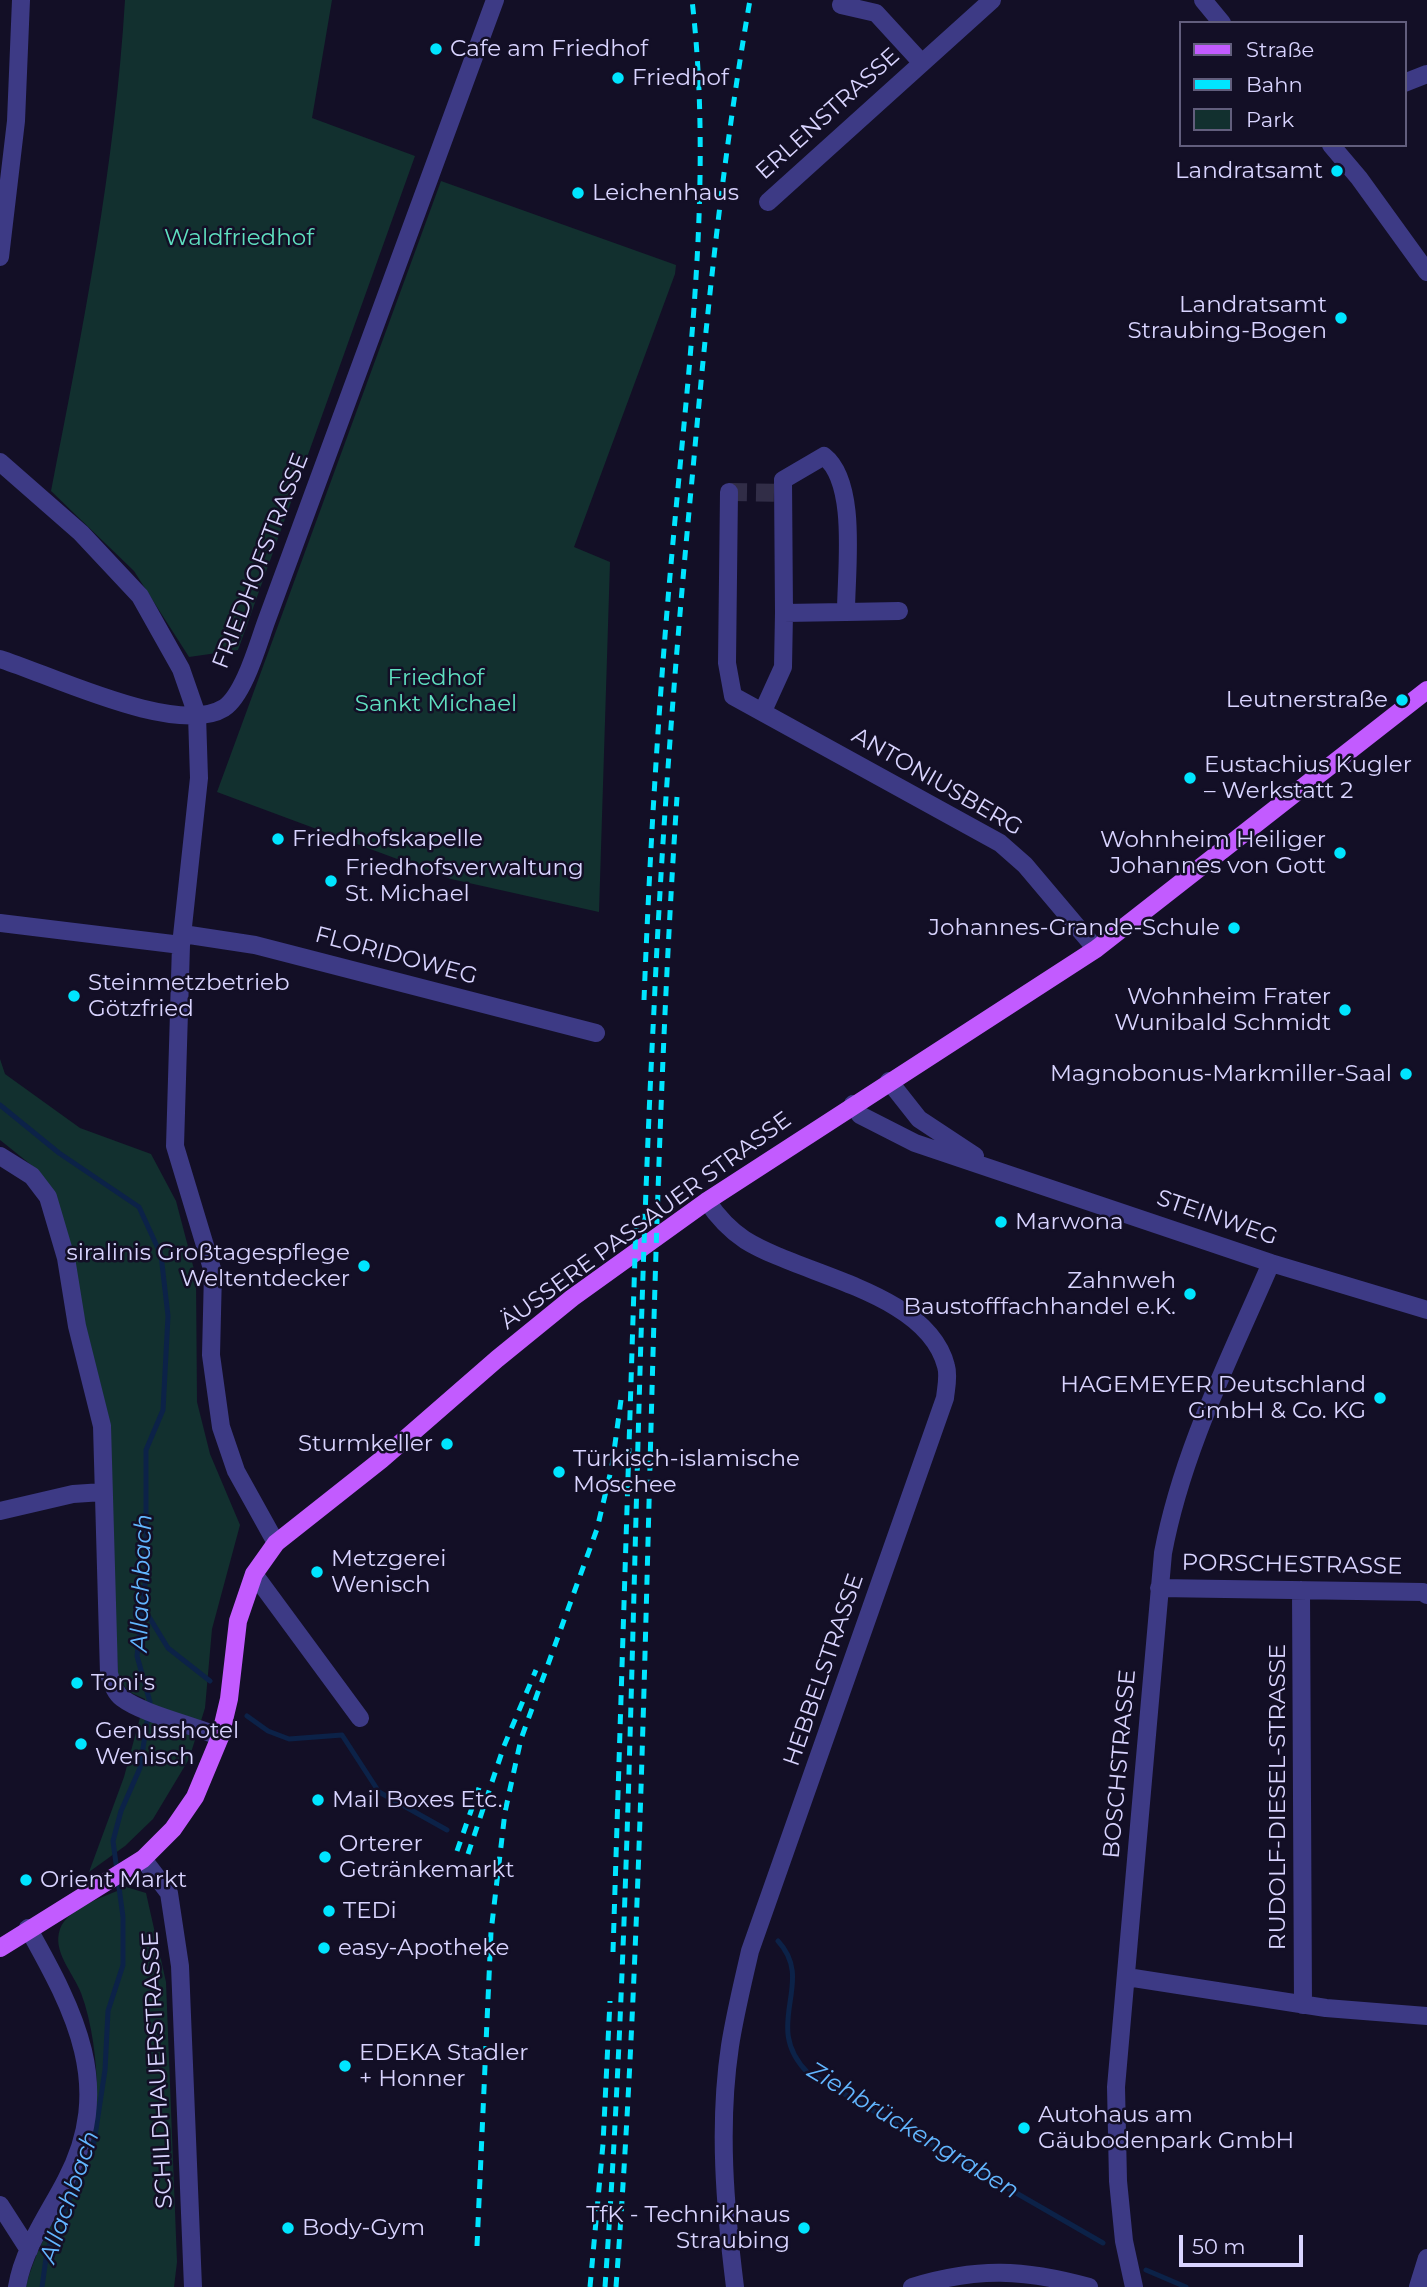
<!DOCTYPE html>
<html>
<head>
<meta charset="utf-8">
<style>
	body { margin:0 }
	#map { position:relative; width:1427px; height:2287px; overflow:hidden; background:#130f26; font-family:Montserrat,sans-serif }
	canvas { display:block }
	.legend { position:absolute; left:1179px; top:21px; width:228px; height:126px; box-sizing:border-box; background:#130f26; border:2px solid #625e7d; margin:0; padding:9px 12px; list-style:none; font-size:21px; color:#d9d4ff }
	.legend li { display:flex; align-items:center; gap:14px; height:35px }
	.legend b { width:35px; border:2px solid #625e7d }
	.scale { position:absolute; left:1179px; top:2235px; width:124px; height:32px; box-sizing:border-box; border:4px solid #d9d4ff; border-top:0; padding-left:9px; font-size:21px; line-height:24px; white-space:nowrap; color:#d9d4ff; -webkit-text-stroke:5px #130f26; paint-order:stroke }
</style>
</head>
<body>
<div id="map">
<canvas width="1427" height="2287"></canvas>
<ul class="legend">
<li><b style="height:9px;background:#c25bff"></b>Straße</li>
<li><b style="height:9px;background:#00e5ff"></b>Bahn</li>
<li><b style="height:19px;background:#12302f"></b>Park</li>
</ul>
<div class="scale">50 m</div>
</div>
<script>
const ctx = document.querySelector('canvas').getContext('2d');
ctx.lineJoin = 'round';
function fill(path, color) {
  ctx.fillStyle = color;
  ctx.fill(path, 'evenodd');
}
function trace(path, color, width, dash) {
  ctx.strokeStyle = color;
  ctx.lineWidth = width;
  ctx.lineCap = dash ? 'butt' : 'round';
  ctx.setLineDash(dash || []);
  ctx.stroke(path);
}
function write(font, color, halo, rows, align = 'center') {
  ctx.font = font + ' Montserrat,sans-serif';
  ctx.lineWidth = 5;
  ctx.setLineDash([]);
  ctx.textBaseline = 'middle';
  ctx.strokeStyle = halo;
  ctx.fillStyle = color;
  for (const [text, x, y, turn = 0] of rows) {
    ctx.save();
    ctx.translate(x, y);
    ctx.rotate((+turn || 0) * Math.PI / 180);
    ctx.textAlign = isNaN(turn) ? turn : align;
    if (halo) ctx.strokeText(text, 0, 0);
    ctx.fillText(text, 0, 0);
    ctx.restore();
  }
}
fill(new Path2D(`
	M 125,0 L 332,0 L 312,118 L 415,156 L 238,650 L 189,657 L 134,571 L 51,491 C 83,328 115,166 125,0 Z
	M 441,181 L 676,265 L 675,274 L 574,547 L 610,562 L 599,912 L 451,879 L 217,792 Z
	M 0,1059 L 5,1074 L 80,1128 L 151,1154 L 176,1201 L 196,1277 L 197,1402 L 210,1454 L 240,1525 L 212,1629 L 205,1708 L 189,1759 L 153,1819 L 125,1846 L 89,1872 L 124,1777 L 145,1699 L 127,1691 L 118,1675 L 106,1423 L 40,1172 L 0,1140 Z
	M 126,1887 L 146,1893 L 166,1982 L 177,2262 L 174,2287 L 26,2287 C 43,2220 96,2164 97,2093 C 97,2062 92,2022 81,1993 C 73,1972 52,1952 60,1929 C 69,1906 106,1897 126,1887 Z`), '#12302f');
trace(new Path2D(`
	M 0,1105 L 59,1153 L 139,1207 L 161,1255 L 168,1316 L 163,1410 L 146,1450 L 146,1576 L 137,1656 L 150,1702 L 140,1768 L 121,1811 L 113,1841 L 117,1871
	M 143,1607 L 168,1648 L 210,1681
	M 247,1716 L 268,1731 L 289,1739 L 342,1735 L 379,1792 L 447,1830
	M 778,1941 C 817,1983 760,2025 808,2073 L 1103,2243
	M 1146,2270 L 1186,2287
	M 42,2287 L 47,2251 L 94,2142 L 105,2070 L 108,2011 L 123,1965 L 123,1917 L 118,1880`), '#0c2248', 5);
trace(new Path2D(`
	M 729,492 L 782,493`), '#312d47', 18, [18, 9]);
trace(new Path2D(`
	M 1203,0 L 1222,23
	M 841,5 L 876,13 L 921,62
	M 1404,83 L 1427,74
	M 1331,145 L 1359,178 L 1427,272
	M 768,202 L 992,0
	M 0,257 L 16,121 L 21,0
	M 0,462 L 81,533 L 140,596 L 181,669 L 197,715 L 199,778 L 181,945 L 175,1146 L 213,1272 L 211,1355 L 221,1427 L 236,1471 L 276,1543
	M 729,492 L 727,663 L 733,696 L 1000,843 L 1025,865 L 1096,949
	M 846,612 L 899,611
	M 0,659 C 51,675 177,737 224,708 C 244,695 258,644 266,622 L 495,0
	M 763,711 L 783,667 L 784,613 L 846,612 C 846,570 858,483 824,456 L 783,480 L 784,613
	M 0,923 L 181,945
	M 183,934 L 255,945 L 596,1033
	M 889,1081 L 919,1119 L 975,1156
	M 853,1104 L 860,1115 L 915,1143 L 1271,1263 L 1427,1310
	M 0,1156 L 32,1176 L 48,1197 L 66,1258 L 77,1326 L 102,1426 L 109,1674 C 112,1682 114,1692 122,1698 C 143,1714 193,1725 220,1737
	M 707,1201 C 717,1216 730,1230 745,1240 C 803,1276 927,1292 946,1366 C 949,1376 946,1388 945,1398 L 750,1951 C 743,1982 735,2014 730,2046 C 718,2126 725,2207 735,2287
	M 0,1511 L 73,1494 L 103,1492
	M 254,1574 L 360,1718
	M 1159,1588 L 1423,1592 L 1427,1595
	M 1301,1590 L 1303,2005
	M 143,1859 L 169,1893 L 180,1966 L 193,2287
	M 1127,1977 L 1326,2008 L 1427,2016
	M 0,2205 L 29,2250
	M 17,2287 C 23,2249 49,2213 66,2180 C 115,2087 75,2012 28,1928
	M 912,2287 C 977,2267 1024,2269 1089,2287
	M 1134,2287 L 1124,2241 L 1118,2181 L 1116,2087 L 1163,1553 C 1182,1451 1230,1358 1271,1263
	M 1418,2287 L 1427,2258`), '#3d3a85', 18);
trace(new Path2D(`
	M 0,1948 L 143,1859 L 173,1829 L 195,1797 L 220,1737 L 229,1699 L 238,1621 L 254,1574 L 276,1543 L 381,1460 L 497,1359 L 572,1298 L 707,1201 L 1096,949 L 1427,690`), '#c25bff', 18);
trace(new Path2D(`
	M 644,1000 C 650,847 659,695 673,542 C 689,362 713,181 692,0
	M 457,1851 L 480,1785
	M 468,1854 L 504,1746 L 536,1670
	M 613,1952 L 636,1224
	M 477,2246 L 491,1932 L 505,1812 L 521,1739 L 597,1529 L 612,1466 L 621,1400
	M 590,2287 L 603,2144 L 610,2001
	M 605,2287 C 635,1862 632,1435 654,1009 C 662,829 676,648 693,469 C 707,312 723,155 750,0
	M 616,2287 C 653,1791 644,1293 677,797`), '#00e5ff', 5, [10, 9]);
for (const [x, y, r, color] of [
	[436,49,7,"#00e5ff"],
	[618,78,7,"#00e5ff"],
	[1337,171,7,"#00e5ff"],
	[578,193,7,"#00e5ff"],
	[1341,318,7,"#00e5ff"],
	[1402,700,7,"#00e5ff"],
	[1190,778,7,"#00e5ff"],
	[278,839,7,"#00e5ff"],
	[1340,853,7,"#00e5ff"],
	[331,881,7,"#00e5ff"],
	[1234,928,7,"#00e5ff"],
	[74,996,7,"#00e5ff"],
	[1345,1010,7,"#00e5ff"],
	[1406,1074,7,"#00e5ff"],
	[1001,1222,7,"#00e5ff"],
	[364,1266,7,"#00e5ff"],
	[1190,1294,7,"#00e5ff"],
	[1380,1398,7,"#00e5ff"],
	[447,1444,7,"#00e5ff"],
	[559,1472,7,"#00e5ff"],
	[317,1572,7,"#00e5ff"],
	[77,1683,7,"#00e5ff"],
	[81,1744,7,"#00e5ff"],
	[318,1800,7,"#00e5ff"],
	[325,1857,7,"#00e5ff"],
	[26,1880,7,"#00e5ff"],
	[329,1911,7,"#00e5ff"],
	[324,1948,7,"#00e5ff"],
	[345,2066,7,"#00e5ff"],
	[1024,2128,7,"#00e5ff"],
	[288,2228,7,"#00e5ff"],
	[804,2228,7,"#00e5ff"]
]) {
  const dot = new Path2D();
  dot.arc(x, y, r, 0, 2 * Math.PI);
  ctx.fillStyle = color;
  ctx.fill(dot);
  trace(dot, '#130f26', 2.5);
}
write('23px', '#d9d4ff', '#130f26', [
	["Cafe am Friedhof",450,49],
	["Friedhof",632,78],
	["Landratsamt",1323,171,"right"],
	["Leichenhaus",592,193],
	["Landratsamt",1327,305,"right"],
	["Straubing-Bogen",1327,331,"right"],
	["Leutnerstraße",1388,700,"right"],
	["Eustachius Kugler",1204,765],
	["– Werkstatt 2",1204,791],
	["Friedhofskapelle",292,839],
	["Wohnheim Heiliger",1326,840,"right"],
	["Johannes von Gott",1326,866,"right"],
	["Friedhofsverwaltung",345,868],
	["St. Michael",345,894],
	["Johannes-Grande-Schule",1220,928,"right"],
	["Steinmetzbetrieb",88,983],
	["Götzfried",88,1009],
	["Wohnheim Frater",1331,997,"right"],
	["Wunibald Schmidt",1331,1023,"right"],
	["Magnobonus-Markmiller-Saal",1392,1074,"right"],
	["Marwona",1015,1222],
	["siralinis Großtagespflege",350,1253,"right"],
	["Weltentdecker",350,1279,"right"],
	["Zahnweh",1176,1281,"right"],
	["Baustofffachhandel e.K.",1176,1307,"right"],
	["HAGEMEYER Deutschland",1366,1385,"right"],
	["GmbH & Co. KG",1366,1411,"right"],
	["Sturmkeller",433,1444,"right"],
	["Türkisch-islamische",573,1459],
	["Moschee",573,1485],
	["Metzgerei",331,1559],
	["Wenisch",331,1585],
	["Toni's",91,1683],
	["Genusshotel",95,1731],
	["Wenisch",95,1757],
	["Mail Boxes Etc.",332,1800],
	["Orterer",339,1844],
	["Getränkemarkt",339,1870],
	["Orient Markt",40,1880],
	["TEDi",343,1911],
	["easy-Apotheke",338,1948],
	["EDEKA Stadler",359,2053],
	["+ Honner",359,2079],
	["Autohaus am",1038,2115],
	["Gäubodenpark GmbH",1038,2141],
	["TfK - Technikhaus",790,2215,"right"],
	["Straubing",790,2241,"right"],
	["Body-Gym",302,2228]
], 'left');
write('23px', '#d9d4ff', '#130f26', [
	["ERLENSTRASSE",828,114,-42],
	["FRIEDHOFSTRASSE",261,561,-69],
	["ANTONIUSBERG",937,782,30],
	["FLORIDOWEG",396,956,15],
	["STEINWEG",1217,1218,19],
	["ÄUSSERE PASSAUER STRASSE",646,1221,-36],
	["PORSCHESTRASSE",1292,1565,1],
	["HEBBELSTRASSE",824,1670,-71],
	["BOSCHSTRASSE",1120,1764,-85],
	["RUDOLF-DIESEL-STRASSE",1278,1797,-90],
	["SCHILDHAUERSTRASSE",158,2070,-93]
]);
write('23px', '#5fe0c0', '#130f26', [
	["Waldfriedhof",239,238],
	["Friedhof",436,678],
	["Sankt Michael",436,704]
]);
write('italic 24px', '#62b6ff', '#130f26', [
	["Allachbach",142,1583,-88],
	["Ziehbrückengraben",913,2131,31],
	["Allachbach",70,2197,-71]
]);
</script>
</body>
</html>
